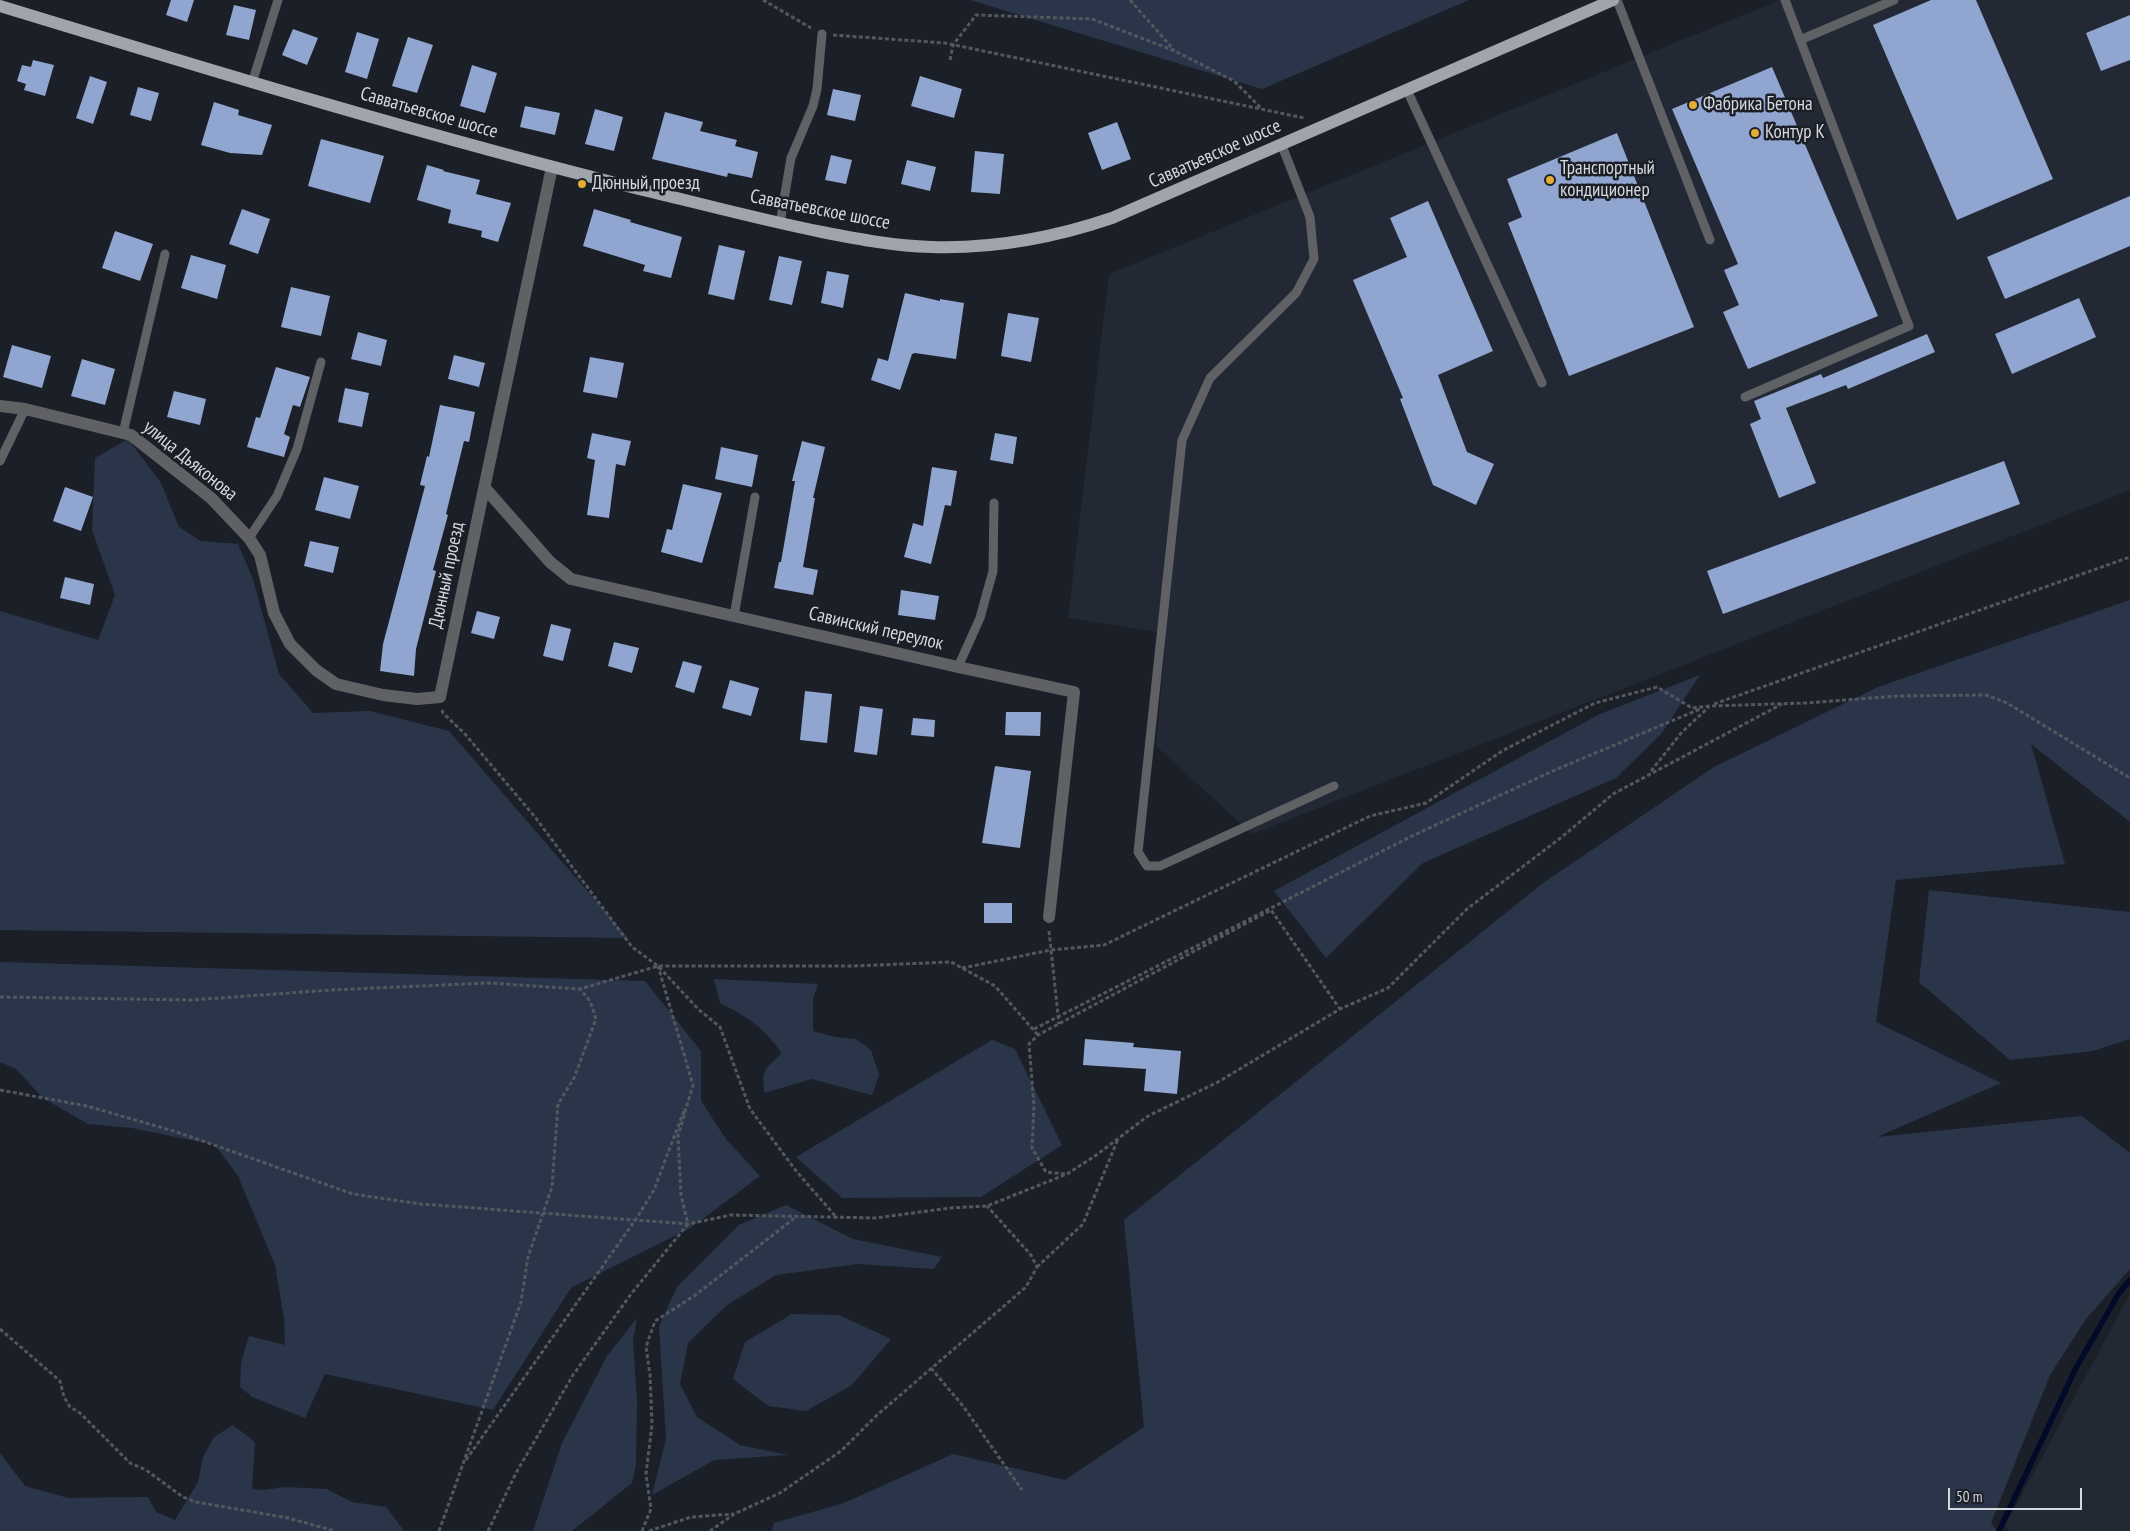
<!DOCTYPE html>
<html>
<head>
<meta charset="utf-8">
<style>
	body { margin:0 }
	#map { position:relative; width:2130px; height:1531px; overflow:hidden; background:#1b1f27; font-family:"PT Sans Narrow",sans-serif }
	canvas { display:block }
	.scale { position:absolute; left:1948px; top:1488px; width:134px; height:22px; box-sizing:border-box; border:2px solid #d5d8de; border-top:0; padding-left:6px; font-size:15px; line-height:18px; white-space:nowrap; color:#d5d8de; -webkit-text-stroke:4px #1b1f27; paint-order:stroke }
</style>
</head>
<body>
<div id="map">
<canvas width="2130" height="1531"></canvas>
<div class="scale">50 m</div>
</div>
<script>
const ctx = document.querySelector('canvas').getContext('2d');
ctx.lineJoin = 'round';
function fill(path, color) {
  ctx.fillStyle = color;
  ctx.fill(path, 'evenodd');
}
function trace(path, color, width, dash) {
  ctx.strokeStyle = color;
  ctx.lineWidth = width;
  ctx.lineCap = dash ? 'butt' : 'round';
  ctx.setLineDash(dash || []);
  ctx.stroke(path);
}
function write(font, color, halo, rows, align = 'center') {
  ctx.font = font + ' "PT Sans Narrow",sans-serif';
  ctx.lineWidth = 5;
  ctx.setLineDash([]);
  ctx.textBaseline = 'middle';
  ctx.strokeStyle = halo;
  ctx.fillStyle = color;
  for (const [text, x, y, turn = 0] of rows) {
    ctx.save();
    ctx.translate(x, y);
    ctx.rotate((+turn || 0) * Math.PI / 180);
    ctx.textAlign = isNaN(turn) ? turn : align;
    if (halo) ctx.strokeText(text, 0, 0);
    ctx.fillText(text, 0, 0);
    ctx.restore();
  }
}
fill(new Path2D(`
	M 1780,0 L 2130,0 L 2130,490 L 1252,834 L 1156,746 L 1166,633 L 1068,618 L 1109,274 Z
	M 2130,1294 L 2130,1531 L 2009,1531 L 2005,1526 Z`), '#222935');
fill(new Path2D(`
	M 970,0 L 1469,0 L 1262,89 Z
	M 128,439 L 161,483 L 179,527 L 201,541 L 238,544 L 253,579 L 279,674 L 313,713 L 370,711 L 449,731 L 628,938 L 0,930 L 0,611 L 98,640 L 115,595 L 92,530 L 95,458 Z
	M 2130,600 L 2130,822 L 2031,744 L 2065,864 L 1896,880 L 1876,1022 L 2001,1083 L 1877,1137 L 2082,1116 L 2130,1153 L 2130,1269 L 2086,1319 L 2050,1375 L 1991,1523 L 1997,1531 L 772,1531 L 774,1523 L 844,1503 L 953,1454 L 1065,1480 L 1144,1427 L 1124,1220 L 1543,883 L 1714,767 L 1878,687 Z
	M 1700,675 L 1661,734 L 1616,778 L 1423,863 L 1326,958 L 1274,891 L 1600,714 Z
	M 1929,890 L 2130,912 L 2130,1039 L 2093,1051 L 2010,1060 L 1919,982 Z
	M 0,962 L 645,981 L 701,1051 L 701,1101 L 726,1139 L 760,1176 L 692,1227 L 571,1288 L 493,1410 L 325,1374 L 305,1418 L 252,1397 L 240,1387 L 241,1363 L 249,1336 L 285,1345 L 284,1318 L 275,1265 L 238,1176 L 215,1145 L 132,1128 L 88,1124 L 43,1098 L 16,1069 L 0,1062 Z
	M 714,979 L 818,984 L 813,999 L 813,1031 L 835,1037 L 856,1039 L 871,1050 L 879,1075 L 872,1095 L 811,1079 L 765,1093 C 760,1070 766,1068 782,1053 C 762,1026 749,1018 720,1003 Z
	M 992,1040 L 1015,1049 L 1062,1145 L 981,1197 L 842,1198 L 796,1157 Z
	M 786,1205 L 853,1239 L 942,1257 L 934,1269 L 858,1264 L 776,1275 L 727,1305 L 688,1343 L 680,1384 L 697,1417 L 740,1445 L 788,1455 L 714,1460 L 652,1495 L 666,1438 L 659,1326 L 677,1287 L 739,1225 Z
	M 792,1314 L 839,1315 L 891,1339 L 852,1385 L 806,1411 L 768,1406 L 733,1379 L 745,1342 Z
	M 637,1318 L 633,1341 L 637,1402 L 636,1464 L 632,1483 L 572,1531 L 533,1531 L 562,1443 L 607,1356 Z
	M 233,1425 L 255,1442 L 252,1489 L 264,1490 L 285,1487 L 327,1489 L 352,1502 L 386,1507 L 404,1531 L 0,1531 L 0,1453 L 25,1486 L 68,1498 L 148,1497 L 156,1512 L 175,1520 L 198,1482 L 203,1457 L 214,1437 Z`), '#2b354a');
trace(new Path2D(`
	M 1999,1531 L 2076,1368 L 2119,1293 L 2130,1280`), '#020a29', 5.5);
fill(new Path2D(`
	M 171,0 L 194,0 L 187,22 L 166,15 Z
	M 1931,0 L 1976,0 L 2053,179 L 1957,220 L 1873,25 Z
	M 234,5 L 256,10 L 249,40 L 226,35 Z
	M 2130,15 L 2130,60 L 2101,71 L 2086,33 Z
	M 293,29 L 318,38 L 307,65 L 282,55 Z
	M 357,32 L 379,39 L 367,79 L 345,72 Z
	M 408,37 L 433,45 L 417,93 L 392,86 Z
	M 33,60 L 54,65 L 45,96 L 24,90 L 26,84 L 17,81 L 22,65 L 31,67 Z
	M 472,65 L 497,73 L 485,113 L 460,106 Z
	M 1772,67 L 1878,316 L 1748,369 L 1723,312 L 1739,305 L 1724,270 L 1738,264 L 1672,109 Z
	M 90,76 L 107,82 L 93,124 L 76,118 Z
	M 920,76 L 962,89 L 954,118 L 911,106 Z
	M 138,87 L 159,93 L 151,121 L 130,115 Z
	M 833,89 L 861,95 L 855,121 L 827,115 Z
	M 214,102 L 239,110 L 238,115 L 272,125 L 262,155 L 230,153 L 201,145 Z
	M 525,106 L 560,113 L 555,135 L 520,127 Z
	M 595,109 L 623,117 L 614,151 L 585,144 Z
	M 665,112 L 703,122 L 700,131 L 737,140 L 735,146 L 758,152 L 752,178 L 728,173 L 727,177 L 652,159 Z
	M 1117,122 L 1131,159 L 1102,170 L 1088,133 Z
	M 1617,133 L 1694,327 L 1569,376 L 1508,223 L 1522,217 L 1507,179 Z
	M 321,139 L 384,156 L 370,203 L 308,186 Z
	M 975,151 L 1004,154 L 1000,194 L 971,192 Z
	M 831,155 L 852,160 L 846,184 L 825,180 Z
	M 907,160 L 936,167 L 930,191 L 901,184 Z
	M 427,165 L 444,170 L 443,171 L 480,180 L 476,194 L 511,203 L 498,242 L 481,237 L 482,231 L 448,223 L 451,210 L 417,200 Z
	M 2130,196 L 2130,246 L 2005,299 L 1987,257 Z
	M 1428,201 L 1493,351 L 1438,375 L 1467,452 L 1494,464 L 1476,505 L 1433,485 L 1400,399 L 1403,398 L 1353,280 L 1407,257 L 1390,218 Z
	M 242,209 L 270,219 L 258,254 L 229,244 Z
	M 594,209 L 631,220 L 630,222 L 682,237 L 671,278 L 643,271 L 645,265 L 583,246 Z
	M 115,231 L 153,244 L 140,281 L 102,268 Z
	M 719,245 L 745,251 L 734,300 L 708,294 Z
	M 191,255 L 226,265 L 217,299 L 181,288 Z
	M 779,256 L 802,261 L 792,305 L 769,300 Z
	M 827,271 L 849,275 L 843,308 L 821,303 Z
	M 291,287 L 330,296 L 321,336 L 281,327 Z
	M 905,293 L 940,301 L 940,299 L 964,303 L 956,359 L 915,353 L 912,354 L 900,390 L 871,380 L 878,358 L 888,361 Z
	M 2079,298 L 2096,337 L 2012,374 L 1995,334 Z
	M 1008,313 L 1039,318 L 1031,362 L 1001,356 Z
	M 358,332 L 387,340 L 381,366 L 351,359 Z
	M 1927,334 L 1935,352 L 1848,389 L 1846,385 L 1786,408 L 1816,483 L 1779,498 L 1750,424 L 1761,419 L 1754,401 L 1821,374 L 1823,378 Z
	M 12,345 L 51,356 L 42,388 L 3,377 Z
	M 454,355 L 485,363 L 479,387 L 448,379 Z
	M 590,357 L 624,363 L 617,398 L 583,392 Z
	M 82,359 L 115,369 L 105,405 L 71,396 Z
	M 276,367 L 310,377 L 300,407 L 293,405 L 284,434 L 290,437 L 284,457 L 247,447 L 256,417 L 260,418 Z
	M 345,388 L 369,393 L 362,427 L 338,422 Z
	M 174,391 L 206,399 L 200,425 L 167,417 Z
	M 440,405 L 475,412 L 469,442 L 464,441 L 446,514 L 448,515 L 433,570 L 436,571 L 416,649 L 414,676 L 380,671 L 383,644 L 425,486 L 420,485 L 427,456 L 429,457 Z
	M 592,433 L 631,441 L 625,466 L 616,464 L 609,518 L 587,515 L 595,460 L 587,458 Z
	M 995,433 L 1017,437 L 1013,464 L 990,460 Z
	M 802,441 L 825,447 L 813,498 L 815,498 L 803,567 L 818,570 L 813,595 L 774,588 L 779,562 L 781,562 L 795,481 L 792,481 Z
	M 721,447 L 758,455 L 752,487 L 715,479 Z
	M 2004,461 L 2020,504 L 1723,614 L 1707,571 Z
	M 932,467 L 957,471 L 951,506 L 945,505 L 931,564 L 904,557 L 913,523 L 923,526 Z
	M 324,477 L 359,486 L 350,519 L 315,510 Z
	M 683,484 L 722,493 L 702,563 L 661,552 L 667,529 L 672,530 Z
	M 65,487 L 93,497 L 81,531 L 53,521 Z
	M 310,541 L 339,547 L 333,573 L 304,566 Z
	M 65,577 L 94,584 L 90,605 L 60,598 Z
	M 901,590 L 939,596 L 935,620 L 898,615 Z
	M 477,611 L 500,617 L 494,639 L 471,633 Z
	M 551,624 L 571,629 L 563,661 L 543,656 Z
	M 614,642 L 639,648 L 632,673 L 608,666 Z
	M 683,661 L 702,666 L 694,693 L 675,687 Z
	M 730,680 L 759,688 L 751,716 L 722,708 Z
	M 805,691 L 832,694 L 827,743 L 800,740 Z
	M 860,706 L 883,709 L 877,755 L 854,752 Z
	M 1006,712 L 1041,712 L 1040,736 L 1005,735 Z
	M 913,718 L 935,720 L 934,737 L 911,735 Z
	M 995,766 L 1031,771 L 1020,848 L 982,843 Z
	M 984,903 L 1012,903 L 1012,923 L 984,923 Z
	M 1085,1039 L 1134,1043 L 1133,1047 L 1181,1051 L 1177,1094 L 1144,1091 L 1146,1069 L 1083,1065 Z`), '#90a5cf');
trace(new Path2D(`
	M 763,0 L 811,28
	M 1130,0 L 1174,50
	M 833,35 L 945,43 L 1304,118
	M 950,60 L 953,45 L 976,15 L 1092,19 L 1175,51 L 1234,81 L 1262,109
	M 1714,704 L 2130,557
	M 442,710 L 443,713 L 465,734 L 535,817 L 632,947 L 658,966 L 698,1009 L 720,1027 L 750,1109 L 797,1172 L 837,1218
	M 1651,771 L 1682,732 L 1709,707
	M 1049,931 L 1059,1024
	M 962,968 L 1051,950 L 1104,945 L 1370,816 L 1426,803 L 1502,751 L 1595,703 L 1657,687 L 1692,708 L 1710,706 L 1806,703 L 1898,696 L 1986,695 L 2007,703 L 2130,778
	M 0,997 L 192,1000 L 331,990 L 488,983 L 580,989 L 658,966 L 853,966 L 951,962 L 995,986 L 1038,1035
	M 1034,1029 L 1414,835 L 1555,770 L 1700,709
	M 0,1090 L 87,1106 L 177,1132 L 353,1194 L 421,1204 L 688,1224 L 731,1215 L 875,1218 L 950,1208 L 987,1206 L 1067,1174 L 1095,1156 L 1148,1116 L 1218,1082 L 1340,1009 L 1388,988 L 1467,909 L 1563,836 L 1613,794 L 1782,704
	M 1065,1174 L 1046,1172 L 1032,1148 L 1034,1105 L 1029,1044 L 1038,1035 L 1271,910 L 1340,1009
	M 1037,1267 L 1083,1224 L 1118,1139
	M 0,1329 L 60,1381 L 64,1397 L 70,1407 L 80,1413 L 130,1463 L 146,1470 L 183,1497 L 196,1502 L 288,1518 L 335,1531
	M 931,1368 L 963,1406 L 1022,1490
	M 466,1460 L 636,1219 L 654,1190 L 685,1108
	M 439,1531 L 521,1302 L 528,1257 L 552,1187 L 558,1104 L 574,1078 L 596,1019 L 590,1001 L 580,989
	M 488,1531 L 516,1473 L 573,1375 L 631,1294 L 688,1224 L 681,1195 L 678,1136 L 693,1085 L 658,966
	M 642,1531 L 651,1509 L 646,1474 L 652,1425 L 650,1375 L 646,1347 L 655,1321 L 694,1296 L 796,1217
	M 649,1531 L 691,1517 L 734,1514
	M 710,1531 L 734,1514 L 780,1493 L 841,1451 L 876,1416 L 1026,1287 L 1037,1267 L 1031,1255 L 987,1206`), '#53575e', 3, [4, 2.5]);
trace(new Path2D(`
	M 1617,0 L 1710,240
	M 1800,40 L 1894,0
	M 252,83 L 278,0
	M 1407,90 L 1542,383
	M 1282,146 L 1310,217 L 1314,259 L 1296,293 L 1210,378 L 1182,440 L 1138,852 L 1147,866 L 1160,866 L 1334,786
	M 780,223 L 791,158 L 813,106 L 817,89 L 822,34
	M 1745,397 L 1909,326 L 1785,0
	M 123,433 L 165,254
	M 0,461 L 25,409
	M 249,538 L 277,496 L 297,449 L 321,362
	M 734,616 L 755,497
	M 958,667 L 980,618 L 993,571 L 994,503`), '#5f6165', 9);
trace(new Path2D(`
	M 0,406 L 25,409 L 131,435 L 211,498 L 249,538 L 260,555 L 274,613 L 290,644 L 316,670 L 336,684 L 383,695 L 417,699 L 440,697 L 552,167
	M 485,488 L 550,562 L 571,579 L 958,667 L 1074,692 L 1049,917`), '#5f6165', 12);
trace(new Path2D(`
	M 0,6 C 213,71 426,136 643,190 C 703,204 762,220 822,232 C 858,239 894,246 931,247 C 993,249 1053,238 1112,218 L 1613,0`), '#a0a4ad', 12);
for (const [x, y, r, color] of [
	[1693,105,5,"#e2ae34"],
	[1755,133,5,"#e2ae34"],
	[1550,180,5,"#e2ae34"],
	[582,184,5,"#e2ae34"]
]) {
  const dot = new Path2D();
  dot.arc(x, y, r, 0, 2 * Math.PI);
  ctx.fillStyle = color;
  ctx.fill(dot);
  trace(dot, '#1b1f27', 2);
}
write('19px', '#d5d8de', '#1b1f27', [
	["Фабрика Бетона",1703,105],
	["Контур К",1765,133],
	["Транспортный",1560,169],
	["кондиционер",1560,191],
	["Дюнный проезд",592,184]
], 'left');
write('19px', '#d5d8de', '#1b1f27', [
	["Савватьевское шоссе",429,113,16],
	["Савватьевское шоссе",1215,154,-24],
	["Савватьевское шоссе",820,210,11],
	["улица Дьяконова",190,461,39],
	["Дюнный проезд",447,575,-78],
	["Савинский переулок",876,629,13]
]);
</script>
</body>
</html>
